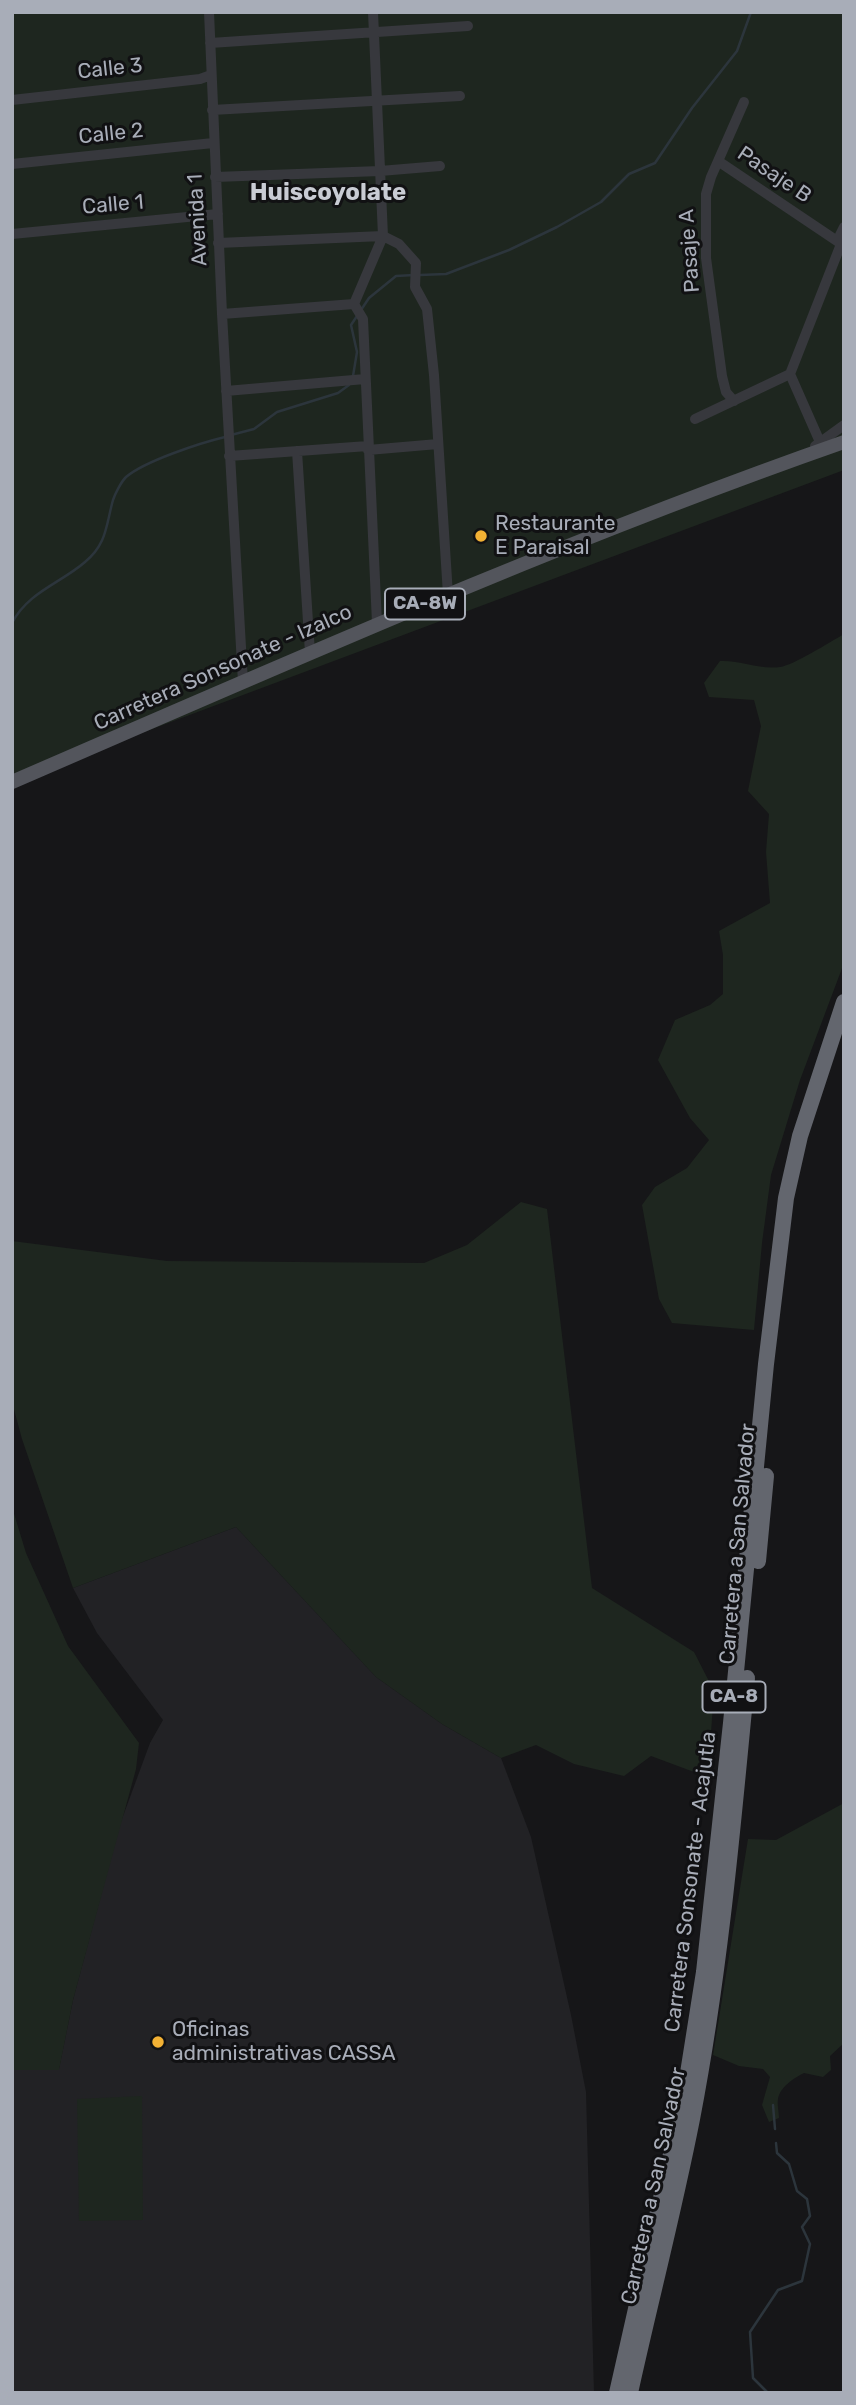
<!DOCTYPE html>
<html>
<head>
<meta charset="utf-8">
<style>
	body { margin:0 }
	#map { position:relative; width:856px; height:2405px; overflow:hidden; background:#161618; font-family:Rubik,sans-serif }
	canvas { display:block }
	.frame { position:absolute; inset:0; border:14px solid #a8adb8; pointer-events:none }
</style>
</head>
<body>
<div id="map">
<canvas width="856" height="2405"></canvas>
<div class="frame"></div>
</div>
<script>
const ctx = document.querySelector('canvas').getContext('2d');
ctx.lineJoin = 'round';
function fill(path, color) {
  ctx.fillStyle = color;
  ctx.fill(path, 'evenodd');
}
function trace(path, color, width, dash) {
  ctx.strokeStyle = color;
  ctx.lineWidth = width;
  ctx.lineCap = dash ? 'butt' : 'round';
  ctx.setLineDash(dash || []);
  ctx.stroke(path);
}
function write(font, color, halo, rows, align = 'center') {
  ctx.font = font + ' Rubik,sans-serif';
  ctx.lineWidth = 6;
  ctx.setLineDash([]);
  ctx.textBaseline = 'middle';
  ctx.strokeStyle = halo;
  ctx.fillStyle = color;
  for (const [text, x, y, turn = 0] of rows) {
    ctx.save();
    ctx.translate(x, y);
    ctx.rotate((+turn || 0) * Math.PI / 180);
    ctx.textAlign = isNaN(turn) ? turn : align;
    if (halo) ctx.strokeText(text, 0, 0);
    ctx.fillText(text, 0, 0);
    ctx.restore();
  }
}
fill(new Path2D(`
	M 236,1527 L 376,1677 L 442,1724 L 501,1758 L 531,1837 L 571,2015 L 586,2092 L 594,2393 L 12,2393 L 12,2070 L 59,2069 L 73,2000 L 119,1827 L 150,1743 L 163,1720 L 97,1633 L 73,1588 Z`), '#222225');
fill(new Path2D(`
	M 12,12 L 844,12 L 844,470 L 64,762 L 12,786 Z
	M 844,634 L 844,963 L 800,1080 L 771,1175 L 762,1243 L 754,1330 L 672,1323 L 659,1299 L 642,1205 L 655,1187 L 687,1168 L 709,1140 L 690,1118 L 658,1060 L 675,1020 L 710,1005 L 723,994 L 723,955 L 719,931 L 770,903 L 766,852 L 769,814 L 748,791 L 761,726 L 754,700 L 709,697 L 704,683 L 720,661 C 740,660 760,670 780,667 C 794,665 830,642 844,634 Z
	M 521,1202 L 547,1209 L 592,1588 L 694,1652 L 714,1691 L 710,1746 L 694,1772 L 651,1756 L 624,1776 L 574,1764 L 536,1745 L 501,1758 L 442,1724 L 376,1677 L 236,1527 L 73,1588 L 22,1439 L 12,1402 L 12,1241 L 167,1261 L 424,1263 L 467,1245 Z
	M 12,1507 L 26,1553 L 68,1646 L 139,1743 L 136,1769 L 73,2000 L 59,2070 L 12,2070 Z
	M 844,1803 L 844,2043 L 830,2056 L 831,2070 L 823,2077 L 804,2073 C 794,2078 780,2087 778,2099 C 777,2105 779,2112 779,2118 L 769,2122 L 762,2105 L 770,2077 L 763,2069 L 739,2066 L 713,2055 L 748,1839 L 776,1840 Z
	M 142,2096 L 143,2220 L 79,2221 L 77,2099 Z`), '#1e261f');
trace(new Path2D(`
	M 420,275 L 446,274 L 509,250 L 557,227 L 601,202 L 629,174 L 655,163 L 692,108 L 737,51 L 751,12
	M 361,310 L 369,298 L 396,276 L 414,275
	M 353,376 L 357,352 L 351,325 L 357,316
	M 231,435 L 254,429 L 277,412 L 338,393 L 349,385
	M 12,623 C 28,592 61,583 85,562 C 107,544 106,525 113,500 C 115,494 121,482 126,477 C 145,461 200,443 225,437
	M 773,2105 L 775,2129
	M 768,2393 L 753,2378 L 750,2332 L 778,2290 L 802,2281 L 810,2244 L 802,2227 L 810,2216 L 807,2199 L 797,2191 L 789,2164 L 777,2153 L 776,2143`), '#2c353c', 2.5);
trace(new Path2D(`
	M 209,12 L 222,314 L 243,682
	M 373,12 L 383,236 L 354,304 L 363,319 L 377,623
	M 210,43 L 468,26
	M 12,100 L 200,79 L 211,75
	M 212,110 L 460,96
	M 718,161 L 843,245
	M 12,164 L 213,143
	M 215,177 L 380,171 L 440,166
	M 12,234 L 218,214
	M 218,243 L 383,236 L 399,244 L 416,263 L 415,287 L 427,309 L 434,375 L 448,595
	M 222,314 L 354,304
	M 790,374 L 820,442
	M 226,391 L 365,379
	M 734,401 L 726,392 L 722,376 L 706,258 L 706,194 L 711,177 L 744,102
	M 695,419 L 790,374 L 841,244 L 840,235 L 844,227
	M 815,446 L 844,425
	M 368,450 L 438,444
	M 297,451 L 310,653
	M 229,456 L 368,446`), '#37383d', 10);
trace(new Path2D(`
	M 12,782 C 287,663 561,541 844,442`), '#53555c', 14);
trace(new Path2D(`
	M 758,1561 L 766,1476
	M 617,2393 L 685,2092 L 704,1972 L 731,1723 L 766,1364 L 786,1198 L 800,1136 L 844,1002
	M 630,2393 C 650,2302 674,2211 692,2119 C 720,1974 733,1825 747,1678`), '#63666e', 16);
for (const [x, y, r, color] of [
	[481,536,7,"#f2b134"],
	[158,2042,7,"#f2b134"]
]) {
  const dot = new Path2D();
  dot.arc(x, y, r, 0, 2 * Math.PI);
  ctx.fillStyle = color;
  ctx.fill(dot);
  trace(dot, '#111113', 2.5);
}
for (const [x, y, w] of [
	[425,604,80],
	[734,1697,63]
]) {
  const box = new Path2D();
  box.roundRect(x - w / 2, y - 15.5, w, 31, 5);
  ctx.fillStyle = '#111113';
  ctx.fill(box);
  trace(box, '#a8adb8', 2);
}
write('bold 19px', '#a8adb8', null, [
	["CA-8W",425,604],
	["CA-8",734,1697]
]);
write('21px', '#a8adb8', '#111113', [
	["Calle 3",110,69,-6],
	["Calle 2",111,134,-6],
	["Pasaje B",774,175,34],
	["Calle 1",113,205,-5],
	["Avenida 1",198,220,-93],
	["Pasaje A",690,251,-94],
	["Carretera Sonsonate - Izalco",223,668,-24],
	["Carretera a San Salvador",738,1544,-85],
	["Carretera Sonsonate - Acajutla",691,1882,-83],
	["Carretera a San Salvador",654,2186,-78]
]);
write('21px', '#a8adb8', '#111113', [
	["Restaurante",495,524],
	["E Paraisal",495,548],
	["Oficinas",172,2030],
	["administrativas CASSA",172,2054]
], 'left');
write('bold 24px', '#c9ccd4', '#111113', [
	["Huiscoyolate",328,193]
]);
</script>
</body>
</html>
